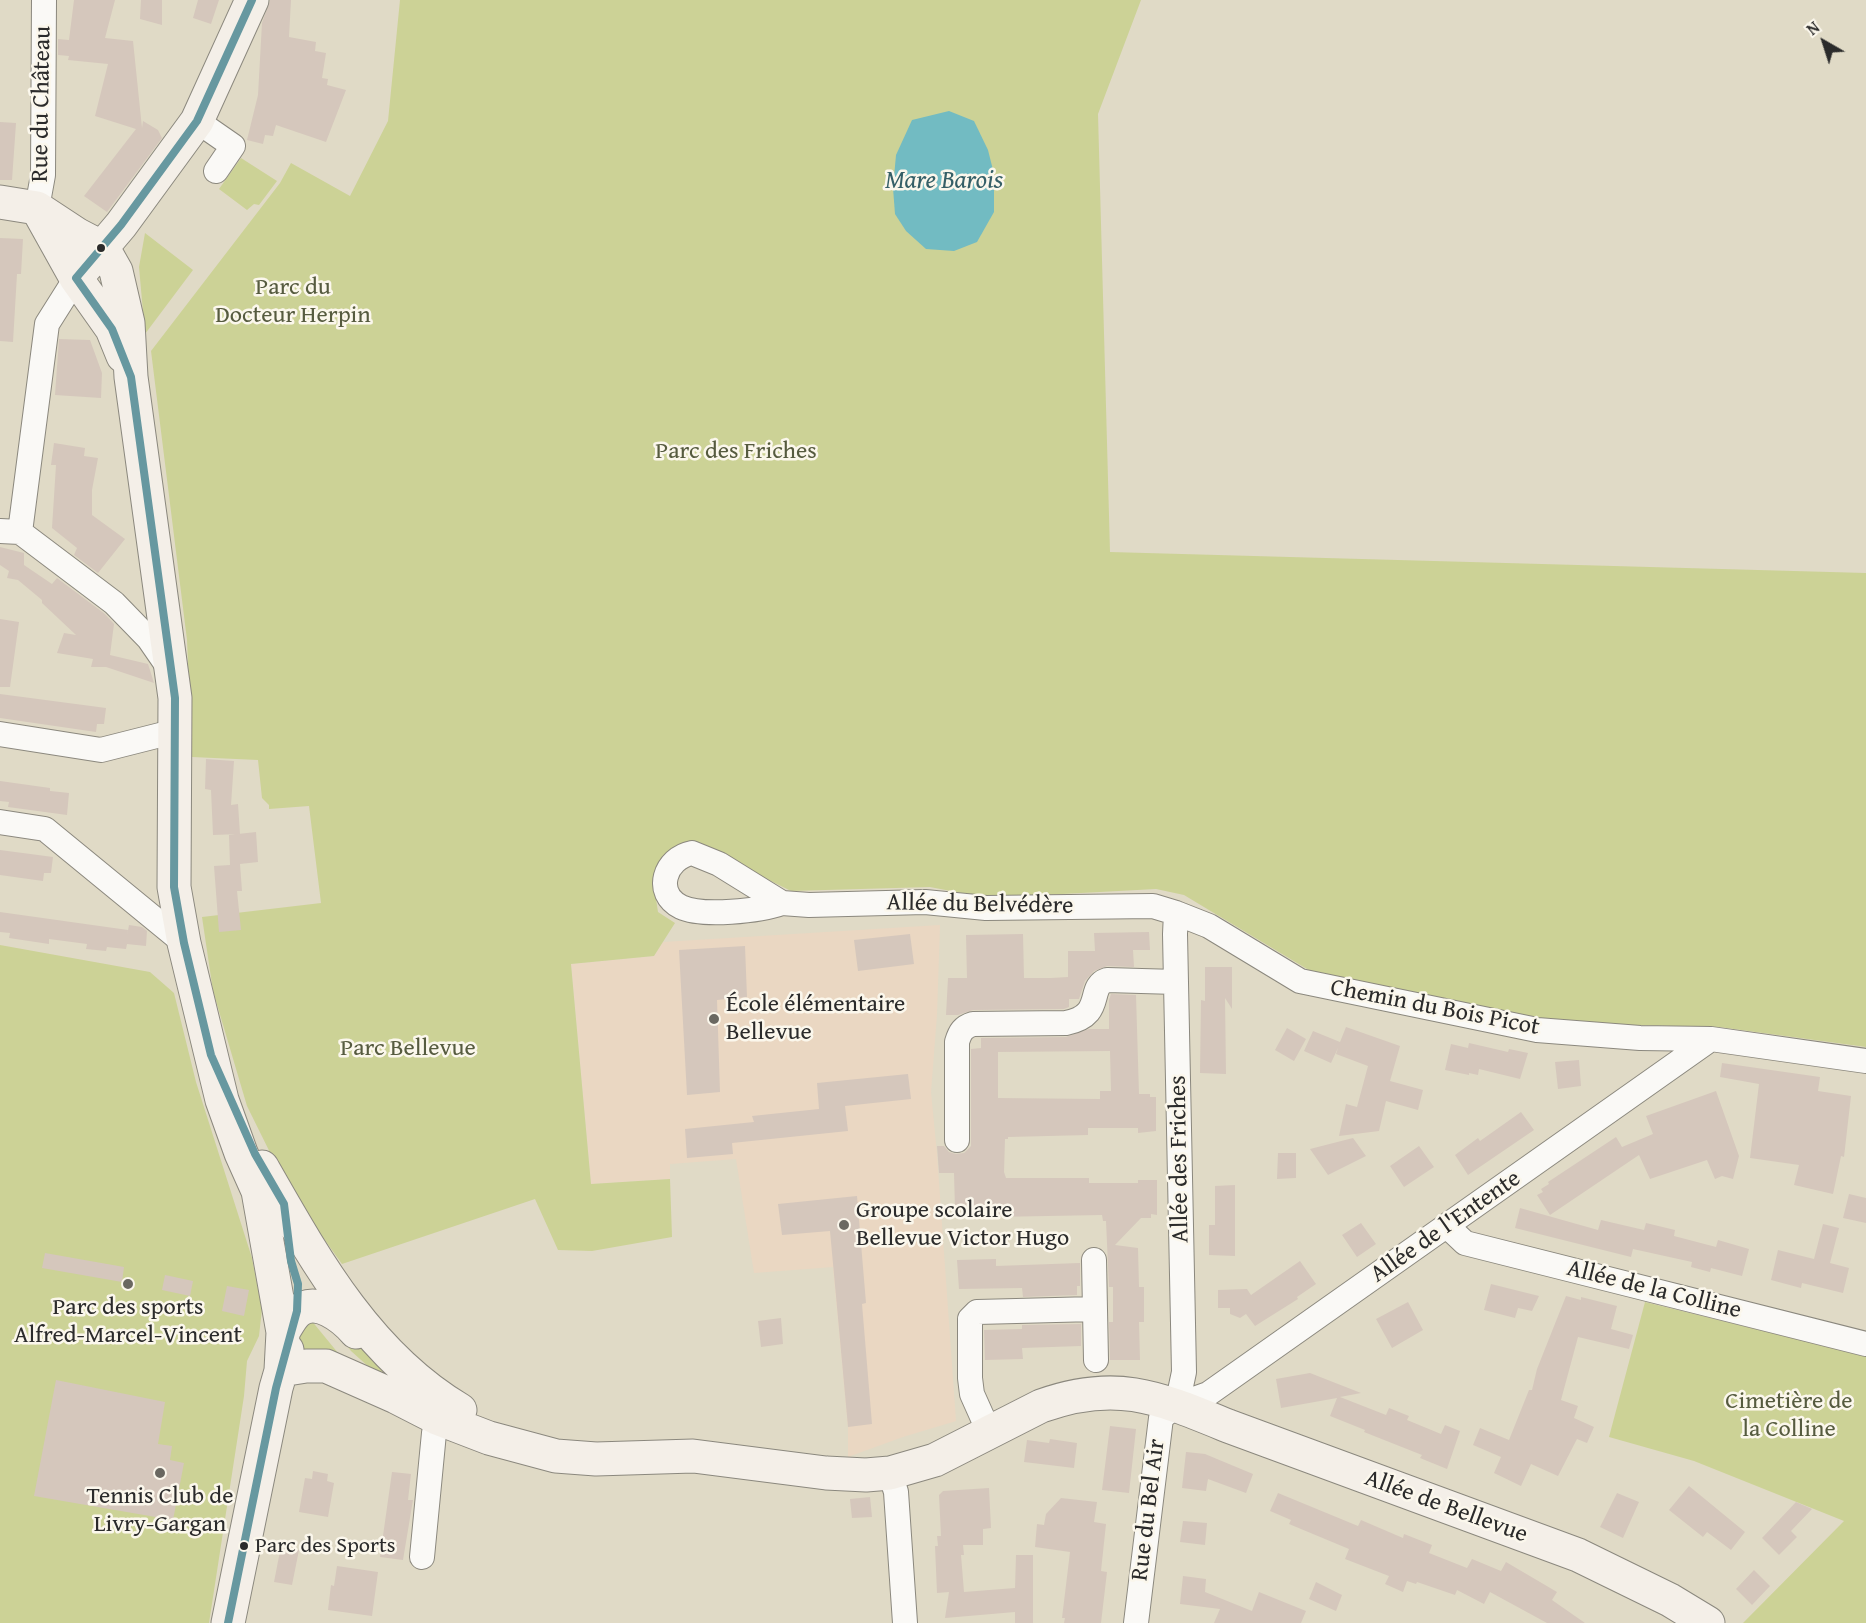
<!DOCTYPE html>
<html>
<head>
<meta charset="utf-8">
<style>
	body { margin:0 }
	#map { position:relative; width:1866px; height:1623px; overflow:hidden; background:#e0dac6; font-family:"Gentium Book Plus",serif }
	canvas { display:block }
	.north { position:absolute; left:1794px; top:12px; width:60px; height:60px; -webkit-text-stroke:4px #fbf7ec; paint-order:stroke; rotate:321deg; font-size:16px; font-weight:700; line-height:24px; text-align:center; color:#2b2b2b }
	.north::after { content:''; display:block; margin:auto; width:21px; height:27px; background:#2b2b2b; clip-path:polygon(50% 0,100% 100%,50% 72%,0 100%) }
</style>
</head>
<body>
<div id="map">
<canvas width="1866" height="1623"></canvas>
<div class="north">N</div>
</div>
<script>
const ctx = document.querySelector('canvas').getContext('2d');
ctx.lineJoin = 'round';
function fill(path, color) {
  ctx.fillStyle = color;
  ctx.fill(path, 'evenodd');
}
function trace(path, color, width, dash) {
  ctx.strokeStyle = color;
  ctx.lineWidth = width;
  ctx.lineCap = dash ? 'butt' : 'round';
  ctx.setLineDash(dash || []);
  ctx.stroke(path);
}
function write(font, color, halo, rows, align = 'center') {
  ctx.font = font + ' "Gentium Book Plus",serif';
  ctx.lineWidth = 5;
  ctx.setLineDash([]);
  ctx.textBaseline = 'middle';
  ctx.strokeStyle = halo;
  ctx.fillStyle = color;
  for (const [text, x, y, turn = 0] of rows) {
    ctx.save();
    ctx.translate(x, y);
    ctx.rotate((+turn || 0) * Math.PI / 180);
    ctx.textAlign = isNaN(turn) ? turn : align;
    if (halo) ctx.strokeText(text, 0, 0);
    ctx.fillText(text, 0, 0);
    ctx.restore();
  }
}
fill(new Path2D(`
	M 940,925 L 937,1015 L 931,1092 L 937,1154 L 956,1421 L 903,1437 L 848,1457 L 848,1427 L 833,1267 L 754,1273 L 736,1159 L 670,1164 L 670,1179 L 591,1184 L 571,964 L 654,956 L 663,942 Z`), '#ead7c2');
fill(new Path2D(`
	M 400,0 L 1141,0 L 1098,114 L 1110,552 L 1866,573 L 1866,1047 L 1719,1027 L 1544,1023 L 1317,975 L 1184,895 L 1156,889 L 987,898 L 930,887 L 791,891 L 694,843 L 669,851 L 653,879 L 658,912 L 675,923 L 654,956 L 571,964 L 591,1184 L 670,1179 L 672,1237 L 592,1251 L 558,1250 L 535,1199 L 342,1264 L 288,1189 L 247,1106 L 213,991 L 202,917 L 321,903 L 309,806 L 269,809 L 269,805 L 262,798 L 258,760 L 192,757 L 187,640 L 151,351 L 280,183 L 291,163 L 350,196 L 388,121 Z
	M 241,158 L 277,181 L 259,205 L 254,204 L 247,210 L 219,189 Z
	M 145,233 L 193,270 L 145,334 L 139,267 Z
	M 0,945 L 150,972 L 174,993 L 196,1082 L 252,1258 L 262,1309 L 259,1336 L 247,1361 L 244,1396 L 209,1623 L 0,1623 Z
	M 1645,1302 L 1866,1356 L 1866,1623 L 1743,1623 L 1844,1521 L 1694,1461 L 1609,1437 Z
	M 331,1318 L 391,1377 L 380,1377 L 351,1351 L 329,1323 Z
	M 311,1320 L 352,1370 L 295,1353 L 303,1323 Z`), '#ccd296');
fill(new Path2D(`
	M 949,111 L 974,121 L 988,150 L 994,174 L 994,212 L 977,242 L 954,251 L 926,249 L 906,231 L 895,214 L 893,188 L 896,155 L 912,120 Z`), '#72bbc2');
fill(new Path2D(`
	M 74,0 L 115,0 L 105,38 L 133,41 L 142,128 L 143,121 L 158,130 L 162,138 L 107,212 L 84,196 L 136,129 L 95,116 L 108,64 L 68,60 L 69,56 L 58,55 L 58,39 L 69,40 Z
	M 141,0 L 162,0 L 162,25 L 140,19 Z
	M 198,0 L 219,0 L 211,24 L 193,18 Z
	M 270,0 L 291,0 L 289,37 L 316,42 L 315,51 L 326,53 L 322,78 L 328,79 L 327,85 L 346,90 L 326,142 L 276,125 L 273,136 L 265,135 L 263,144 L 247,140 L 258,95 L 262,23 Z
	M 0,122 L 16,123 L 12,180 L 0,180 Z
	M 0,238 L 23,239 L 21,274 L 17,274 L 13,342 L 0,341 Z
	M 59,339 L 90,340 L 102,373 L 101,398 L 55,395 Z
	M 54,443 L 85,448 L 84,456 L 98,458 L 92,490 L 92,515 L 125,539 L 98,573 L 74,555 L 77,548 L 52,528 L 56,465 L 51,465 Z
	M 0,547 L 24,553 L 24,565 L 52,584 L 57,578 L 105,614 L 114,624 L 110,655 L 148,664 L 154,683 L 106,667 L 91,667 L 93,659 L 57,653 L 64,633 L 76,635 L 42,603 L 42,600 L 18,580 L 7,578 L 9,571 L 0,565 Z
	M 0,619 L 19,622 L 10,687 L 0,687 Z
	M 0,694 L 106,708 L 104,724 L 97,724 L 96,732 L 0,718 Z
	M 206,759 L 234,761 L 231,805 L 238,804 L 240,834 L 213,835 L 211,790 L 205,789 Z
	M 0,781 L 50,788 L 50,791 L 69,793 L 67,815 L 8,807 L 9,802 L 0,801 Z
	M 256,832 L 258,862 L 240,864 L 242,891 L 237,891 L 241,930 L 219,932 L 214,866 L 230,865 L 229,835 Z
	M 0,850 L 53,857 L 51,873 L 44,873 L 43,881 L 0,875 Z
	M 0,912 L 128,930 L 127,936 L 129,925 L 142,927 L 147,931 L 146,946 L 127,944 L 126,949 L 107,947 L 106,951 L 86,949 L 87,944 L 49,939 L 49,944 L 9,938 L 10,933 L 0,932 Z
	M 1149,932 L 1150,950 L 1133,950 L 1134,967 L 1107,966 L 1094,971 L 1085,981 L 1079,999 L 1069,999 L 1069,1007 L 1064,1009 L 973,1010 L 958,1015 L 946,1015 L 948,978 L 967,978 L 966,935 L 1023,934 L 1024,978 L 1051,978 L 1068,977 L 1068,951 L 1095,951 L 1094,933 Z
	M 910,934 L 914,964 L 858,971 L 854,940 Z
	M 745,946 L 747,997 L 717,1000 L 720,1092 L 687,1095 L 679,950 Z
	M 1205,967 L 1232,967 L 1232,1009 L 1225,998 L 1226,1074 L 1200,1073 L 1201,1000 L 1205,1001 Z
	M 1111,994 L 1136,995 L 1139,1094 L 1150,1094 L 1150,1097 L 1156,1097 L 1156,1131 L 1138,1133 L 1138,1128 L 1088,1128 L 1088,1135 L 1008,1137 L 1008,1139 L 1005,1139 L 1004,1172 L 1006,1178 L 1089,1178 L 1089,1183 L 1138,1183 L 1138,1180 L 1157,1180 L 1157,1215 L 1151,1214 L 1151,1218 L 1141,1218 L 1115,1245 L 1138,1248 L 1139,1287 L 1144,1287 L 1144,1322 L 1139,1322 L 1140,1360 L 1110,1360 L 1109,1322 L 1113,1322 L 1113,1287 L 1109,1287 L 1106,1221 L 1103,1221 L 1102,1215 L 993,1217 L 992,1209 L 955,1209 L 954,1173 L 939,1173 L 937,1146 L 944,1146 L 949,1152 L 956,1154 L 964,1153 L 971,1146 L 971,1049 L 981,1048 L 981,1038 L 1066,1037 L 1089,1029 L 1109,1029 L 1109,1000 ZM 1110,1051 L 1111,1091 L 1100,1091 L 1100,1099 L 998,1098 L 998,1052 Z
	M 1346,1027 L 1400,1046 L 1390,1081 L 1423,1090 L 1418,1110 L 1386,1101 L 1379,1131 L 1339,1136 L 1346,1104 L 1357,1107 L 1368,1066 L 1336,1054 L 1338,1048 L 1331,1063 L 1304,1051 L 1313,1031 L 1340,1042 Z
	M 1287,1028 L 1306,1039 L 1294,1061 L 1275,1050 Z
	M 1469,1043 L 1508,1052 L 1509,1049 L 1528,1053 L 1520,1079 L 1479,1069 L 1478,1075 L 1469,1073 L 1469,1075 L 1445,1070 L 1451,1044 L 1468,1048 Z
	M 1579,1060 L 1581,1086 L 1558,1089 L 1555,1062 Z
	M 1722,1063 L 1820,1077 L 1818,1091 L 1851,1096 L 1844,1157 L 1841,1156 L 1833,1194 L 1794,1185 L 1799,1165 L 1750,1158 L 1759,1084 L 1720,1077 Z
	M 908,1074 L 911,1099 L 845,1106 L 848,1131 L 732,1143 L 733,1154 L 687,1158 L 685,1129 L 754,1122 L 752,1116 L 819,1109 L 817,1083 Z
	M 1716,1091 L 1739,1156 L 1733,1179 L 1722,1176 L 1715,1179 L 1707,1160 L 1650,1179 L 1639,1155 L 1550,1215 L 1537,1195 L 1543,1192 L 1541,1189 L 1549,1184 L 1548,1182 L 1616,1137 L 1622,1147 L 1653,1134 L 1646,1116 Z
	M 1521,1112 L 1534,1130 L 1468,1175 L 1455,1155 L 1478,1138 L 1480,1141 Z
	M 1353,1138 L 1366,1156 L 1328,1175 L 1310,1149 Z
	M 1419,1146 L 1434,1167 L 1404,1187 L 1390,1166 Z
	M 1278,1153 L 1296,1153 L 1296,1178 L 1277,1179 Z
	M 1235,1185 L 1235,1256 L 1209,1255 L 1209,1225 L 1215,1225 L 1215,1186 Z
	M 1849,1194 L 1866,1198 L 1866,1223 L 1843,1218 Z
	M 857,1196 L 866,1303 L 862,1304 L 872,1424 L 848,1427 L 830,1231 L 782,1235 L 778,1204 Z
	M 1520,1208 L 1598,1230 L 1601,1220 L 1644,1230 L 1646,1223 L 1675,1230 L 1674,1236 L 1716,1247 L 1718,1240 L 1749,1249 L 1742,1276 L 1711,1268 L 1710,1272 L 1691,1267 L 1692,1262 L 1633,1249 L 1631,1257 L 1515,1228 Z
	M 1361,1223 L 1376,1244 L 1357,1257 L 1342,1235 Z
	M 1823,1224 L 1839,1228 L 1830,1263 L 1849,1268 L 1843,1293 L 1802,1283 L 1801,1288 L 1771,1280 L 1778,1250 L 1814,1259 Z
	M 45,1253 L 124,1267 L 122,1282 L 42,1268 Z
	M 996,1259 L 996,1266 L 1080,1263 L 1080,1286 L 1077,1286 L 1077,1295 L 1023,1297 L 1022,1288 L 959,1289 L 957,1260 Z
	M 1300,1261 L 1316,1284 L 1297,1297 L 1298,1299 L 1255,1326 L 1246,1314 L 1240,1318 L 1230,1314 L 1230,1308 L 1218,1308 L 1218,1290 L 1247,1289 L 1251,1295 Z
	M 165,1275 L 193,1281 L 190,1296 L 162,1290 Z
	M 1491,1284 L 1539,1296 L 1532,1311 L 1518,1308 L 1515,1318 L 1484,1310 Z
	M 227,1286 L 249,1290 L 244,1316 L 222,1311 Z
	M 1566,1296 L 1581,1300 L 1581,1297 L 1617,1306 L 1611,1329 L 1633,1335 L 1629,1349 L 1578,1337 L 1561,1400 L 1578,1406 L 1574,1418 L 1594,1427 L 1587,1443 L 1577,1439 L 1558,1476 L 1531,1464 L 1521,1486 L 1494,1473 L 1501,1457 L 1473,1445 L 1480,1428 L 1509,1440 L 1529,1390 L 1532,1390 L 1537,1369 Z
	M 1408,1302 L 1423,1330 L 1392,1348 L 1376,1319 Z
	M 781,1318 L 783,1344 L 761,1347 L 758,1321 Z
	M 1081,1324 L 1081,1346 L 1022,1348 L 1023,1359 L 985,1360 L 984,1330 L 1022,1329 L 1022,1325 Z
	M 1310,1373 L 1361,1393 L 1340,1397 L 1386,1415 L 1389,1408 L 1409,1416 L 1407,1420 L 1441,1434 L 1445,1425 L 1460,1431 L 1447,1469 L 1420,1458 L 1422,1455 L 1364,1432 L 1365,1430 L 1330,1416 L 1337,1398 L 1281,1408 L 1276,1379 Z
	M 56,1380 L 165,1402 L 158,1444 L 172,1446 L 170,1460 L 184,1463 L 173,1520 L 34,1496 Z
	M 1110,1426 L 1136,1429 L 1129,1493 L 1102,1490 Z
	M 1050,1439 L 1077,1443 L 1074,1468 L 1024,1462 L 1027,1440 L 1049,1443 Z
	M 1186,1452 L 1205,1454 L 1253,1474 L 1246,1493 L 1208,1479 L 1206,1491 L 1182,1488 Z
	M 313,1471 L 328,1474 L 327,1481 L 334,1483 L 328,1517 L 299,1512 L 305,1478 L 312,1479 Z
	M 392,1472 L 411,1474 L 408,1500 L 413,1500 L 403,1560 L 380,1557 Z
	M 1689,1486 L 1745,1532 L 1731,1550 L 1707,1532 L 1703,1537 L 1669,1510 Z
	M 989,1488 L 991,1528 L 983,1529 L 983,1545 L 963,1545 L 964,1555 L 961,1555 L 964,1592 L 1015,1588 L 1016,1555 L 1033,1555 L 1033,1623 L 1015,1623 L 1015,1612 L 945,1618 L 949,1592 L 937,1593 L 935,1546 L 938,1546 L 937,1536 L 941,1536 L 939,1495 L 943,1491 Z
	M 1278,1493 L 1358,1526 L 1361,1520 L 1403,1538 L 1404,1534 L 1432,1545 L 1429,1553 L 1467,1568 L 1472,1559 L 1501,1571 L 1506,1562 L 1557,1592 L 1552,1600 L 1585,1623 L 1547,1623 L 1490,1592 L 1484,1604 L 1457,1590 L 1455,1595 L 1417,1582 L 1416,1584 L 1407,1581 L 1403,1592 L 1385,1584 L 1389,1576 L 1345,1559 L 1349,1549 L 1289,1524 L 1291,1520 L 1270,1511 Z
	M 1617,1493 L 1639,1502 L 1623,1538 L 1600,1527 Z
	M 870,1497 L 872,1517 L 852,1518 L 850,1499 Z
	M 1061,1498 L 1097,1502 L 1094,1522 L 1106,1524 L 1101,1571 L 1107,1572 L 1101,1623 L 1064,1623 L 1065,1618 L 1062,1618 L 1070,1552 L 1035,1547 L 1037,1524 L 1044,1525 L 1046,1514 Z
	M 1796,1502 L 1812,1509 L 1791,1531 L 1797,1537 L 1779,1555 L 1762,1538 Z
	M 1183,1521 L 1207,1523 L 1205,1545 L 1180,1542 Z
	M 281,1546 L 299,1550 L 292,1585 L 274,1582 Z
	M 337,1566 L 378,1572 L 372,1616 L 328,1610 L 331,1585 L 334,1586 Z
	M 1754,1570 L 1770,1586 L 1752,1605 L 1736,1589 Z
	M 1183,1576 L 1206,1579 L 1205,1592 L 1252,1611 L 1259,1592 L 1306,1611 L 1301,1623 L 1214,1623 L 1220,1609 L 1180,1604 Z
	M 1316,1582 L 1342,1595 L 1336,1611 L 1309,1599 Z`), '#d5c7bc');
const street = new Path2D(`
	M 197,121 L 233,146 L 216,171
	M 37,208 L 43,175 L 44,0
	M 0,531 L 20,532 L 114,603 L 149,639 L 169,668
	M 20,532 L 47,324 L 76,278
	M 0,734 L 101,750 L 176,731
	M 0,822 L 45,829 L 184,943
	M 692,853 L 719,864 L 782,903 C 760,911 702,917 681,907 C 653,893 665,858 692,853 Z
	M 782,903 L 809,905 L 925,902 L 986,908 L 1153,906 L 1176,913 L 1209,926 L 1300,981 L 1537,1030 L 1640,1038 L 1711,1039 L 1866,1061
	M 1176,913 L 1175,934 L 1184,1372 L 1177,1405
	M 957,1140 L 957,1042 C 960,1032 963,1027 973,1024 L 1066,1023 C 1106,1015 1086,987 1107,980 L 1176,982
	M 1447,1226 L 1465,1243 L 1866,1344
	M 1094,1260 L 1096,1360
	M 989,1432 L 972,1394 L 970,1378 L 970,1319 L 977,1312 L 1095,1309
	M 890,1473 L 896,1492 L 905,1623
	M 422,1557 L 434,1433 L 437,1418
	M 1136,1623 L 1161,1418 L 1177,1405 L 1208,1394 L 1711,1039`);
const secondary = new Path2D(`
	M 0,202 L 37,208 L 78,235 L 103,248
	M 37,208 L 76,278 L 112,329 L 123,356
	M 103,248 L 116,271 L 128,323 L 131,377 L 175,698 L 174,887 L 184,943 L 222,1100 L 241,1153 L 258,1191 L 283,1332 L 281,1370
	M 76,278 L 121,225 L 197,121 L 252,0
	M 262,1167 C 314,1258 367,1355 460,1410
	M 283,1332 C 287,1326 291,1317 297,1312 C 316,1295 344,1318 356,1332
	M 281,1370 L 306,1366 L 326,1366 L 396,1397 L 437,1418 L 489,1438 L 556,1456 L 596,1459 L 693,1456 L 826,1473 L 866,1475 L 890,1473 L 935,1460 L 1041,1406 C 1116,1379 1157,1397 1228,1426 L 1578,1555 L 1670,1600 L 1708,1623
	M 228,1623 L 276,1388 L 287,1350`);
trace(street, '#8b887e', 26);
trace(secondary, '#8b887e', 35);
trace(street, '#faf9f6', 24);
trace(secondary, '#f4efe8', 33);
trace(new Path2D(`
	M 228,1623 L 276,1388 L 297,1311 L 298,1284 L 291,1261 L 284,1204 L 255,1154 L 211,1055 L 184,943 L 174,887 L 175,698 L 131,377 L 112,329 L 76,278 L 121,225 L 197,121 L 252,0`), '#6798a0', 8);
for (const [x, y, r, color] of [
	[101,248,5,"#2b2b2b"],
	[714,1019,6,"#6a6861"],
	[844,1225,6,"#6a6861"],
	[128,1284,6,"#6a6861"],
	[160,1473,6,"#6a6861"],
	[244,1546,5,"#2b2b2b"]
]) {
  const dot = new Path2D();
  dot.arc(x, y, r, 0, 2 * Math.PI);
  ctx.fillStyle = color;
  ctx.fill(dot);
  trace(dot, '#fbf7ec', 2);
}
write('22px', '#2b2b2b', '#fbf7ec', [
	["Parc des Sports",255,1546]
], 'left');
write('24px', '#2b2b2b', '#fbf7ec', [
	["Rue du Château",42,104,-89],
	["Allée du Belvédère",980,905,1],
	["Chemin du Bois Picot",1435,1008,11],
	["Allée des Friches",1180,1159,-91],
	["Allée de l'Entente",1446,1227,-35],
	["Allée de la Colline",1654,1290,14],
	["Allée de Bellevue",1446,1507,20],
	["Rue du Bel Air",1149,1510,-83]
]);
write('24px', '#565b3f', '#fbf7ec', [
	["Parc du",293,288],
	["Docteur Herpin",293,316],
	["Parc des Friches",736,452],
	["Parc Bellevue",408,1049],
	["Cimetière de",1789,1402],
	["la Colline",1789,1430]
]);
write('24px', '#2b2b2b', '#fbf7ec', [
	["École élémentaire",726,1005],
	["Bellevue",726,1033],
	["Groupe scolaire",856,1211],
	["Bellevue Victor Hugo",856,1239],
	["Parc des sports",128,1308,"center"],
	["Alfred-Marcel-Vincent",128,1336,"center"],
	["Tennis Club de",160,1497,"center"],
	["Livry-Gargan",160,1525,"center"]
], 'left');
write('italic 26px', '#355f67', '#fbf7ec', [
	["Mare Barois",944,181]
]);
</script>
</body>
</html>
